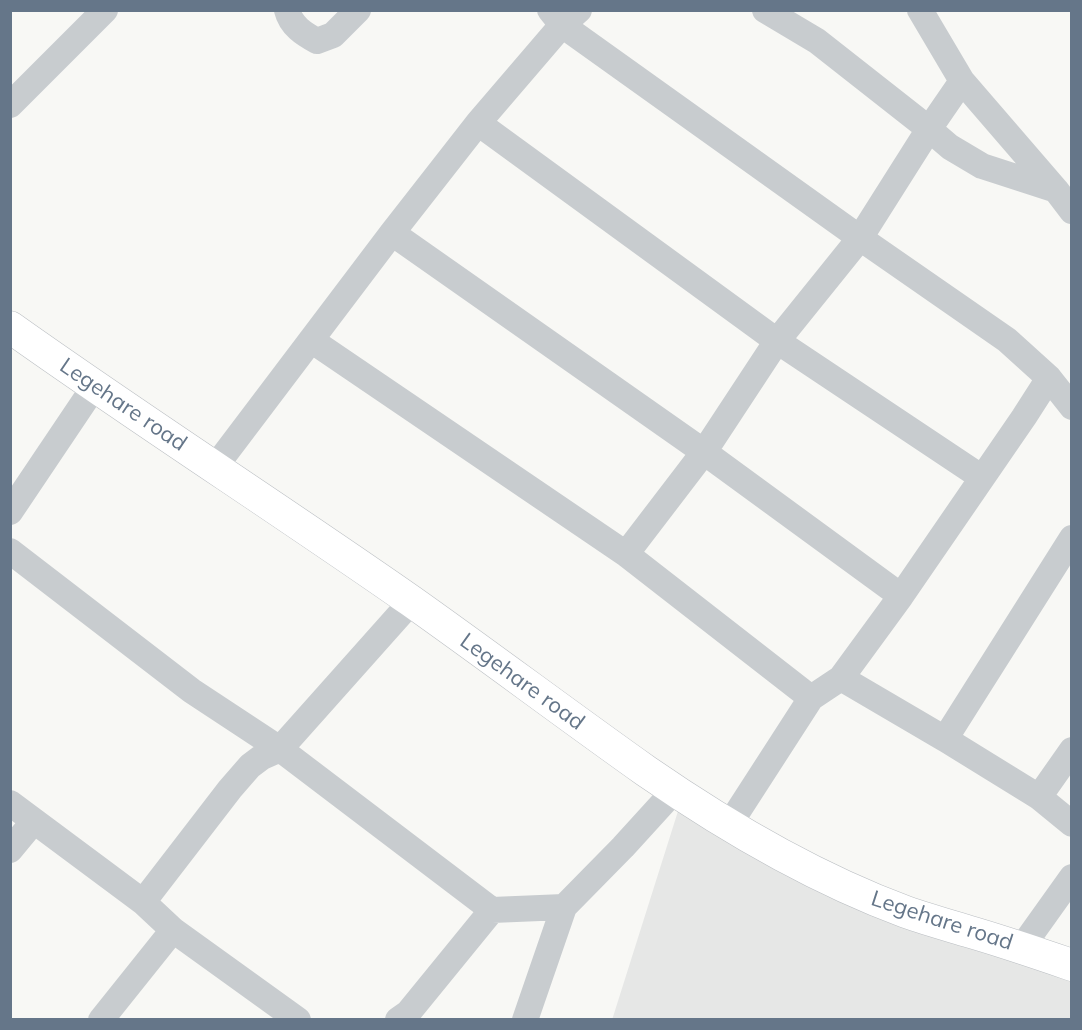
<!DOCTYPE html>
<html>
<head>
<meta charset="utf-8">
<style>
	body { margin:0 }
	#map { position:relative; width:1082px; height:1030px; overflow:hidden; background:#f8f8f5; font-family:Mulish,sans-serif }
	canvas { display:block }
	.frame { position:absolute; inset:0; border:12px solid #657689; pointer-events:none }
</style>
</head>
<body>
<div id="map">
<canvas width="1082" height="1030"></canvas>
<div class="frame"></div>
</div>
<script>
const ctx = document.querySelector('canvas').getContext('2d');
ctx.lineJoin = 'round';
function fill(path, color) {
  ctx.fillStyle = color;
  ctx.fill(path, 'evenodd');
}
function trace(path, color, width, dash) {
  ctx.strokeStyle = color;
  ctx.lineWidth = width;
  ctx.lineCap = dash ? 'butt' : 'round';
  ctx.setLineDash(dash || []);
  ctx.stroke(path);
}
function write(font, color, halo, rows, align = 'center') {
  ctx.font = font + ' Mulish,sans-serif';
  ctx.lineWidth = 6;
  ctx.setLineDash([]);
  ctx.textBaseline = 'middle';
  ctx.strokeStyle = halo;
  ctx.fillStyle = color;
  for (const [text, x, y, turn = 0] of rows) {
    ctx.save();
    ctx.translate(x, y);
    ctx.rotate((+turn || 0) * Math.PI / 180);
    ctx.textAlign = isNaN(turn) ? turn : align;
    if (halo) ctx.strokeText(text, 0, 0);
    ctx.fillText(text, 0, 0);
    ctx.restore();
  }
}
fill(new Path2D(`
	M 685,789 L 836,876 L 1071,955 L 1071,1019 L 612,1020 Z`), '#e6e7e6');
const major = new Path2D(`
	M 10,327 C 142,421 278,508 411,601 C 490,657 567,715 646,771 C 727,827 814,878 906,912 C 926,919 947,925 967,931 C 1002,941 1037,953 1072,965`);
trace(major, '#bbbfc3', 33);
trace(new Path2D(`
	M 287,10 C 291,26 304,34 317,41 L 333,35 L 358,10
	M 550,10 L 562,25 L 860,238 L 1007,340 L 1049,378 L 1072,407
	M 765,10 L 817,41 L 929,129 L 950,147 L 982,166 L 1056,190
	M 920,10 L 962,81 L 1056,190 L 1072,211
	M 10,105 L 105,10
	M 478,123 L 777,341 L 981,477
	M 392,233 L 704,452 L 901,596
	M 311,340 L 626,554 L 811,698 L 841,678 L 901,596 L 1024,417 L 1049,378
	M 215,467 L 392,233 L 478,123 L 562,25 L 579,10
	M 10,512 L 94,387
	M 10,551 L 192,691 L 280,749 L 492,910 L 564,907
	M 626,554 L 704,452 L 777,341 L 860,238 L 929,129 L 962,81
	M 841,678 L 945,739 L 1039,797 L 1072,824
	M 945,739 L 1072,538
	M 1039,797 L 1072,750
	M 10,803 L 143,902 L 173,930 L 298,1020
	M 729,825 L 811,698
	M 10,850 L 34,821
	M 143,902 L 230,789 L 250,766 L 262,757 L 280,749 L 411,602
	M 1022,947 L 1072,877
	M 101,1020 L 173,930
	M 398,1020 L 408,1013 L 492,910
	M 525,1020 L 564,907 L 623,847 L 674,791`), '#c8cccf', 26);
trace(major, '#fff', 32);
write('22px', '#657689', '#fff', [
	["Legehare road",123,405,34],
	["Legehare road",522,682,36],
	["Legehare road",942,921,18]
]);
</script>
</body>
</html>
